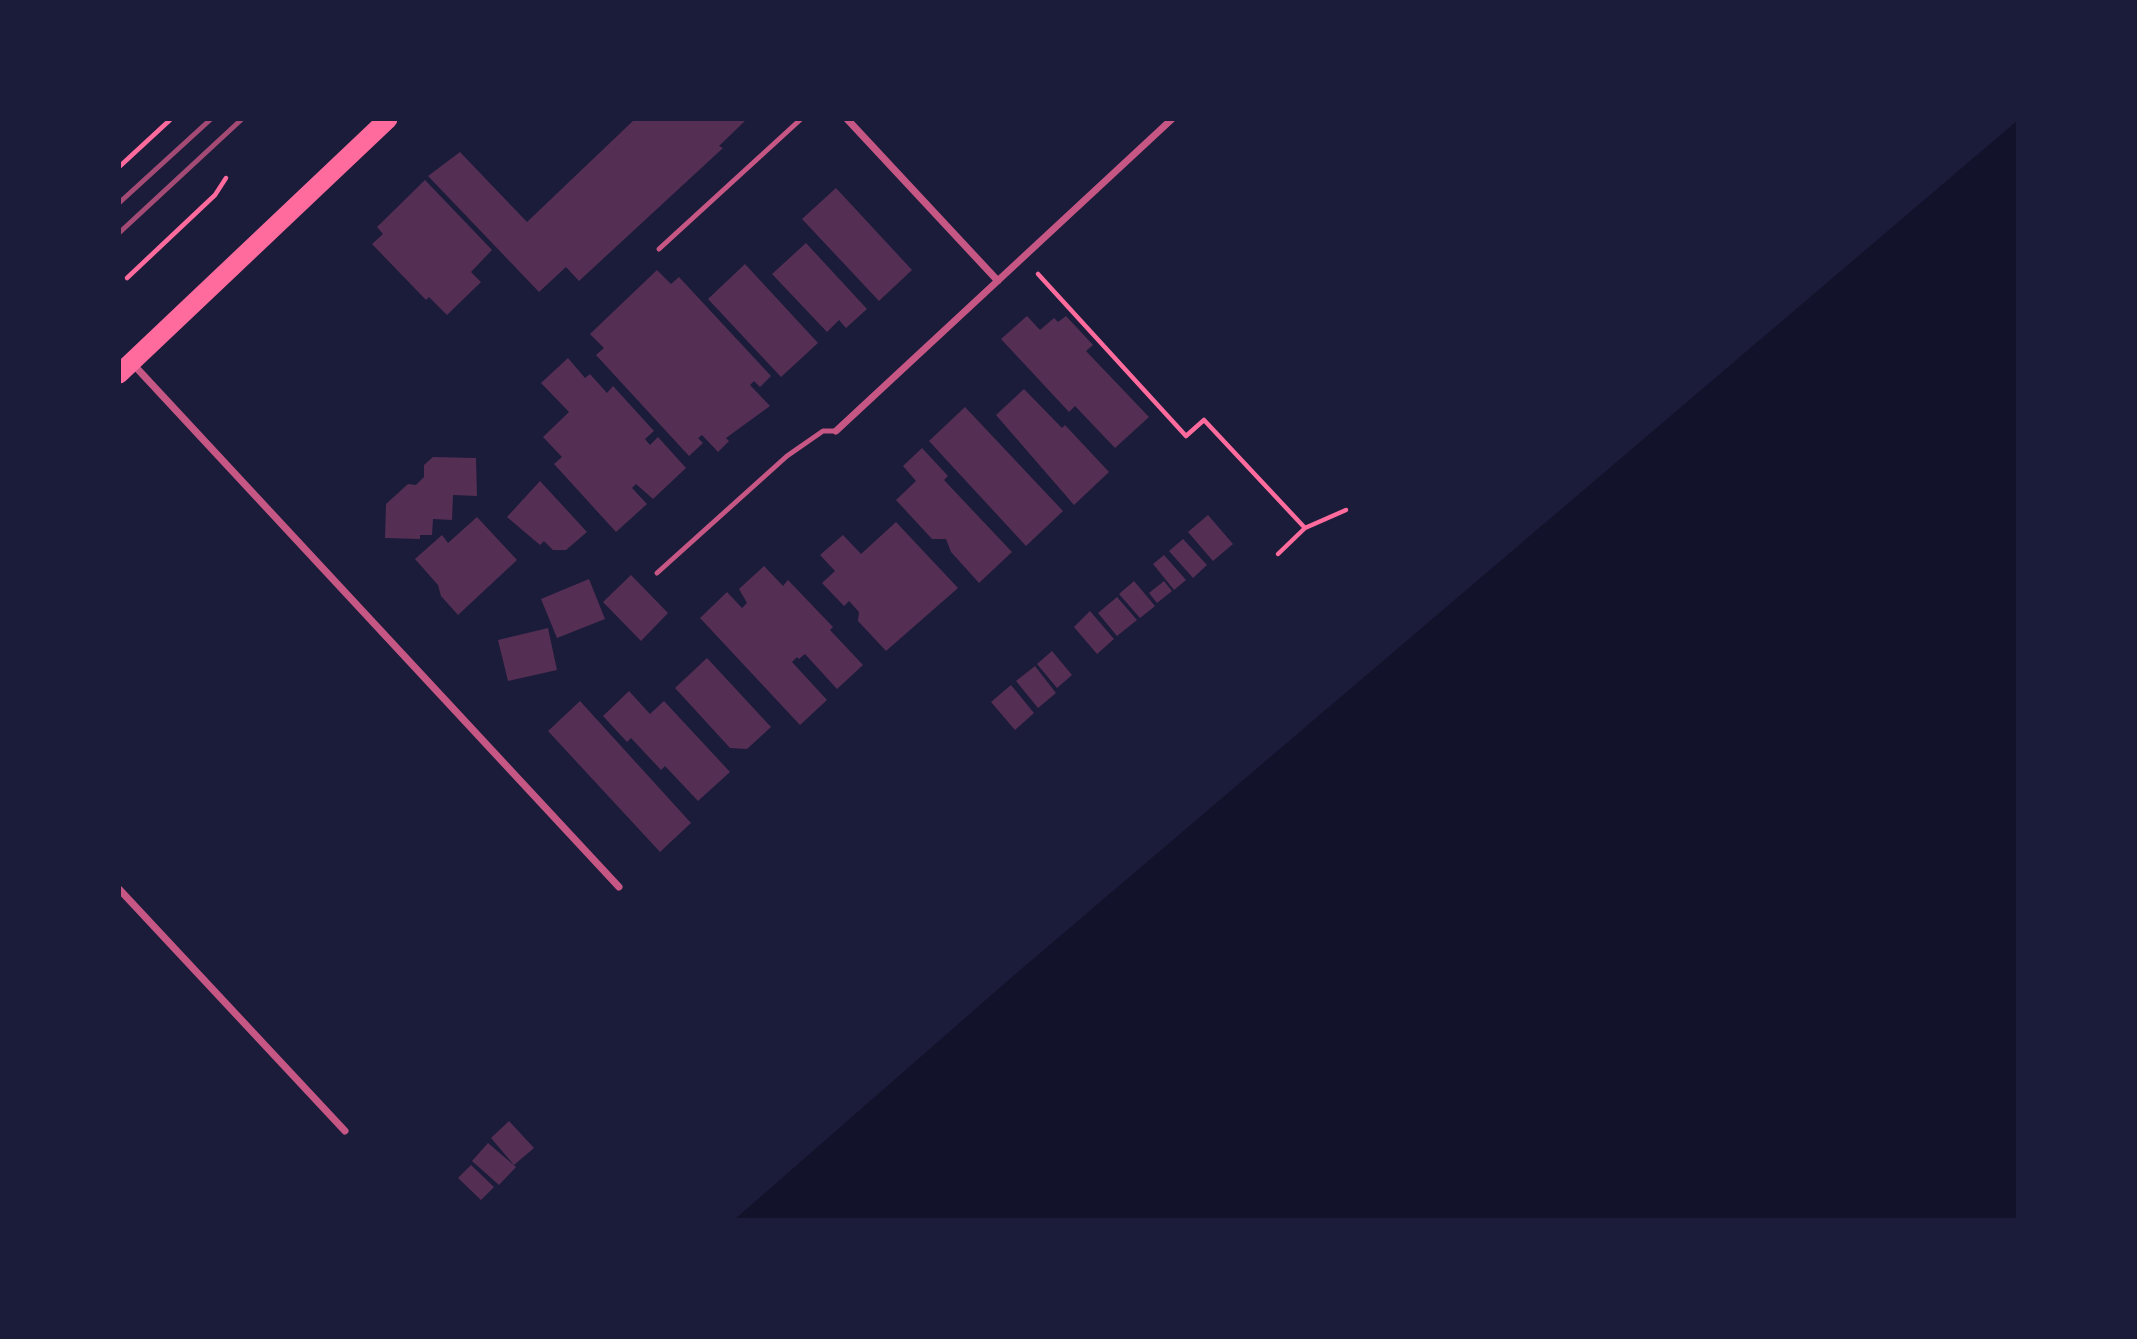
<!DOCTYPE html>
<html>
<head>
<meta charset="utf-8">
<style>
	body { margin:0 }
	#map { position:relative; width:2137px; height:1339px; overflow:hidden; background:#1b1b3a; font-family:"Titillium Web",sans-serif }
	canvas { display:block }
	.frame { position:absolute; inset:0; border:121px solid #1b1b3a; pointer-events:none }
</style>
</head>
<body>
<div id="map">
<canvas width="2137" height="1339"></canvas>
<div class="frame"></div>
</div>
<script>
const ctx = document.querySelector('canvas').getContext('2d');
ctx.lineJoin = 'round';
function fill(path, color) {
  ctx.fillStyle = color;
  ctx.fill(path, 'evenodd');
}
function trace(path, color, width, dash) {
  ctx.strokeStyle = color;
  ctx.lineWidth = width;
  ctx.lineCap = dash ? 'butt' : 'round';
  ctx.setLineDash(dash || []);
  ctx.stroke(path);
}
fill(new Path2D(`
	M 2018,120 L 2018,1220 L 734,1220 L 1012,977 Z`), '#12122b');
fill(new Path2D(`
	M 635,119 L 747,119 L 719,146 L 723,148 L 579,281 L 566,267 L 539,292 L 428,176 L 460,152 L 527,222 Z
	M 425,180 L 492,250 L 471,272 L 481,282 L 447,315 L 429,297 L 426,300 L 372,244 L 383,234 L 377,227 Z
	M 836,188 L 912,270 L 879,301 L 802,219 Z
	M 806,243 L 867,309 L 846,328 L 839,320 L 827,332 L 772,274 Z
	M 745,264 L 818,343 L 781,377 L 708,299 Z
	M 657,270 L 671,284 L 679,277 L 771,376 L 760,387 L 754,381 L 750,385 L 770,406 L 726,438 L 729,441 L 718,452 L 702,435 L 698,438 L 703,443 L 689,456 L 596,355 L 604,348 L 590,334 Z
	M 1027,316 L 1040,330 L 1054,318 L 1058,322 L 1066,316 L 1093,345 L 1086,351 L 1149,417 L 1115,448 L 1075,406 L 1069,412 L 1001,339 Z
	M 568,358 L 585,378 L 590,374 L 607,393 L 613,386 L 654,431 L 645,439 L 650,445 L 658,437 L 686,468 L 653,499 L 636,484 L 632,488 L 647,504 L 616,532 L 554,464 L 562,457 L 543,437 L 569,412 L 541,383 Z
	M 1024,389 L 1062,428 L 1065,425 L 1109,472 L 1074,505 L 996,415 Z
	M 965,407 L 1063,511 L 1026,546 L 929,441 Z
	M 922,448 L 948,476 L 944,480 L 1012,552 L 979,583 L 951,552 L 946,539 L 932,539 L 896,500 L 916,481 L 903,466 Z
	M 433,457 L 476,458 L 477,496 L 453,495 L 452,520 L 433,519 L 432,535 L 420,535 L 420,539 L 385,538 L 386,504 L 408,484 L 416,485 L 424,477 L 424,465 Z
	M 540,481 L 587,532 L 566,550 L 553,550 L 544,541 L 540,545 L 507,517 Z
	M 1208,515 L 1233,544 L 1213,561 L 1188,532 Z
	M 477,517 L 517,560 L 458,615 L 441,596 L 438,585 L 415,559 L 442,535 L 448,543 Z
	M 896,522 L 958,588 L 886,651 L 858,621 L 859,612 L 849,601 L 844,606 L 822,583 L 835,571 L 820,555 L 843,535 L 861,554 Z
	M 1183,539 L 1207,565 L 1193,578 L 1169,551 Z
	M 1164,555 L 1186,580 L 1174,590 L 1153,564 Z
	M 764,566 L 783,586 L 788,580 L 833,627 L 830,630 L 863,665 L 837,689 L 805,654 L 799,659 L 797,657 L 792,662 L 827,700 L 800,725 L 700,618 L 727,592 L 742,608 L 747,603 L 739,589 Z
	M 631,575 L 668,613 L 641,641 L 603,602 Z
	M 589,579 L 605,619 L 557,638 L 541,599 Z
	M 1134,581 L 1155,606 L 1140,618 L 1119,594 Z
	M 1164,581 L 1172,591 L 1157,603 L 1149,593 Z
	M 1117,597 L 1137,620 L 1117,636 L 1098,613 Z
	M 1090,611 L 1114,639 L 1097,654 L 1074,627 Z
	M 548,628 L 557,670 L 508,681 L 498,640 Z
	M 1052,651 L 1072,675 L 1057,688 L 1037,664 Z
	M 707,658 L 771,727 L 747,749 L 730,748 L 675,688 Z
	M 1035,666 L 1056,693 L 1038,708 L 1016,681 Z
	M 1011,685 L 1034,713 L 1015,730 L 991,702 Z
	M 629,691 L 650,714 L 664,701 L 730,772 L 698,801 L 665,766 L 661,770 L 631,738 L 627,742 L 603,716 Z
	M 580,701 L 691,823 L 660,852 L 548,731 Z
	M 509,1121 L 534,1148 L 514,1165 L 491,1138 Z
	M 488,1143 L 516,1167 L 499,1185 L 472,1161 Z
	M 471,1165 L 494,1187 L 481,1200 L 458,1178 Z`), '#542f53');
trace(new Path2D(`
	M 119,167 L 171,119
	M 1038,274 L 1186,436 L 1204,420 L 1305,528
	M 127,278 L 215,195 L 226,178
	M 1278,554 L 1305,528 L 1346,510`), '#ff6b9d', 4.5);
trace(new Path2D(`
	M 659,249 L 801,119
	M 657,573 L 787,456 L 823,431 L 836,431`), '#c65784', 5);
trace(new Path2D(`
	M 847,119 L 998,281
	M 132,363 L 619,887
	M 836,431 L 1172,119
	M 119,889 L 345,1131`), '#c65784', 7);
trace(new Path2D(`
	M 119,374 L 388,119`), '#ff6b9d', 19);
trace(new Path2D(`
	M 119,203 L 211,119
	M 119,233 L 242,119`), '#a44b75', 5);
</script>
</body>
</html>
